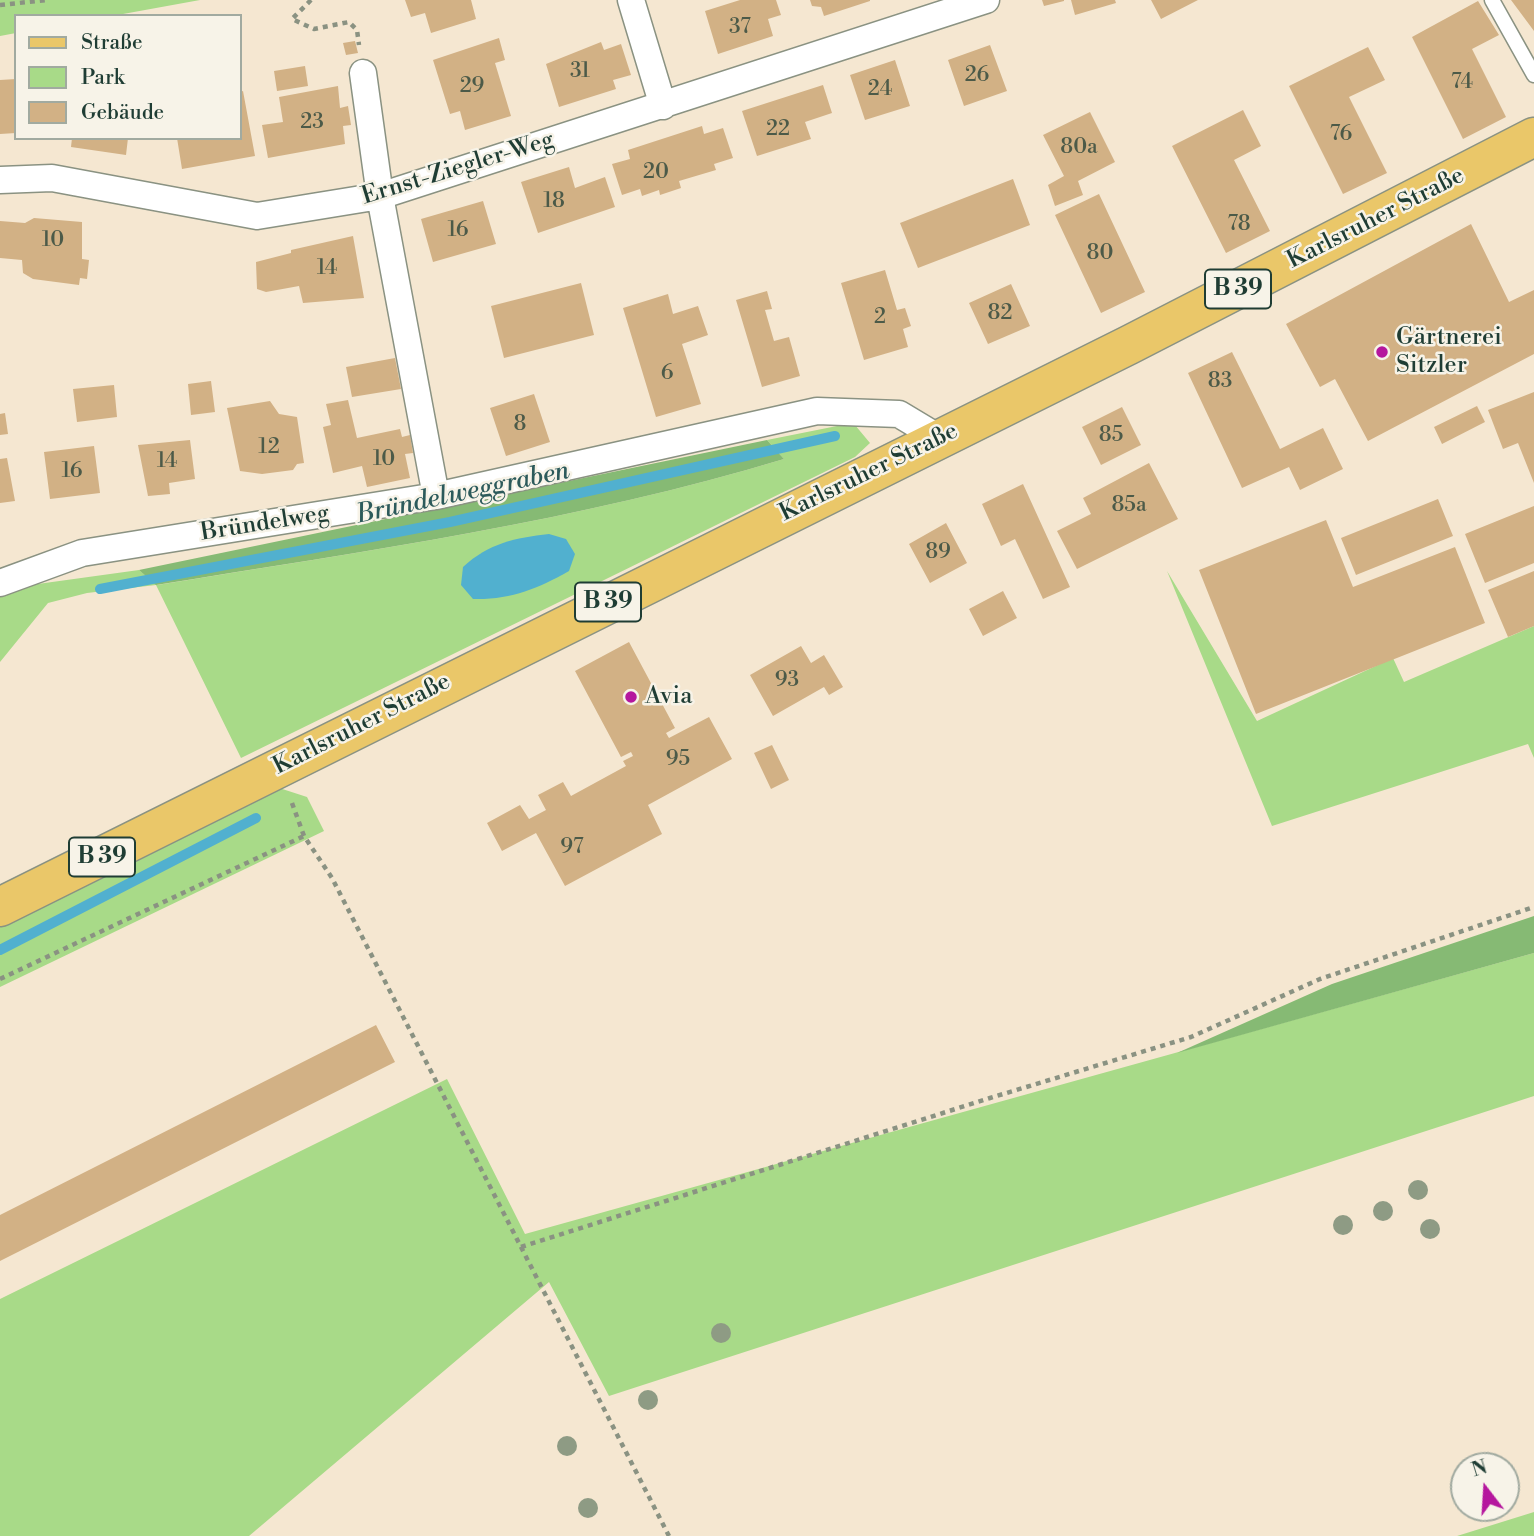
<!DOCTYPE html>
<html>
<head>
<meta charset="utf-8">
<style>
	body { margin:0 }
	#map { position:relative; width:1534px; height:1536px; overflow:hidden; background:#f5e7d1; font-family:"Libre Bodoni",serif }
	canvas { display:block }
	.legend { position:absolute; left:14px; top:14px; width:228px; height:126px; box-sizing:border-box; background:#f7f3e8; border:2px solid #a1aaa0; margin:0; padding:9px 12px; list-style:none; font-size:21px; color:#1f3d34 }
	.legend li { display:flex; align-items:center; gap:14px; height:35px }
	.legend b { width:35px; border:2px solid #a1aaa0 }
	.north { position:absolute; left:1450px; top:1452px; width:70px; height:70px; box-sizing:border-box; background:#f7f3e8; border:2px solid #a1aaa0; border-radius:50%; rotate:343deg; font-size:19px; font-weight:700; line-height:28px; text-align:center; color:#1f3d34 }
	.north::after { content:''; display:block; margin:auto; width:24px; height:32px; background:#b5179e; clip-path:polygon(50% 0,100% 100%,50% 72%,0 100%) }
</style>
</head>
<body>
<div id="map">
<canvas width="1534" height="1536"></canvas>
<ul class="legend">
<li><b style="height:9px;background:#eac769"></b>Straße</li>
<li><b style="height:19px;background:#a8da88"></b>Park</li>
<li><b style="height:19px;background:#d2b185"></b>Gebäude</li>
</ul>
<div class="north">N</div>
</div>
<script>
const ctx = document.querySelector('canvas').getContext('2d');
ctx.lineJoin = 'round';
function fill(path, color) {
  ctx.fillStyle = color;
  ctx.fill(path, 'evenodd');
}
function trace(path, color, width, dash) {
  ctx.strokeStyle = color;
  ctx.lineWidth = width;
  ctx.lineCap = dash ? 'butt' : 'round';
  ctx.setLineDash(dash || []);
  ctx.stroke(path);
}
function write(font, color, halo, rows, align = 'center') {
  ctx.font = font + ' "Libre Bodoni",serif';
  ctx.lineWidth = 5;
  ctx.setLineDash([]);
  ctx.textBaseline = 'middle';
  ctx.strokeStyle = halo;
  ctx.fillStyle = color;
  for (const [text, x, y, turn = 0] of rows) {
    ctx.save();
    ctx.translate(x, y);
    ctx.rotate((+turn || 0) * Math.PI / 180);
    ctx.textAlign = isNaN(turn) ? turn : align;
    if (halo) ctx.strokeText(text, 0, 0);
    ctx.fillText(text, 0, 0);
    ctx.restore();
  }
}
fill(new Path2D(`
	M 0,0 L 200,0 L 112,16 L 16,16 L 16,33 L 0,36 Z
	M 842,425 L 855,425 L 870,443 L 855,457 L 241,758 L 156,585 L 87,593 L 48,603 L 0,662 L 0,595 L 16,587 L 139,570 L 157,585 C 366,551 580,521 784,459 L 767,440 Z
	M 1167,571 L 1257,721 L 1393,658 L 1404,682 L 1534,626 L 1534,758 L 1528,744 L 1272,826 Z
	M 270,785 L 307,797 L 324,831 L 0,987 L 0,918 Z
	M 1534,953 L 1534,1096 L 609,1396 L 549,1282 L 249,1536 L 0,1536 L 0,1299 L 447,1079 L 525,1234 Z
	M 1534,1512 L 1534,1536 L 1457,1536 Z`), '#a8da88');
fill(new Path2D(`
	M 767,440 L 784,459 C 580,521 366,551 156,585 L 139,570 Z
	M 1534,916 L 1534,953 L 1177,1053 L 1332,984 Z`), '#86ba74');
fill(new Path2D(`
	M 549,534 L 566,539 L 575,554 L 569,571 C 537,589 510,600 473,599 L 461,585 L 463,567 C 489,543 515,538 549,534 Z`), '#51b0cf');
trace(new Path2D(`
	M 100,589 L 450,522 L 835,436
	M 0,950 L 256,818`), '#51b0cf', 10);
fill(new Path2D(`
	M 405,0 L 471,0 L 476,19 L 431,33 L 425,13 L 411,17 Z
	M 740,0 L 776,0 L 781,15 L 768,19 L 773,36 L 718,54 L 705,11 Z
	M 810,0 L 870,0 L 870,1 L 824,16 L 821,7 L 812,6 Z
	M 1042,0 L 1064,0 L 1064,1 L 1044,6 Z
	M 1071,0 L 1115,0 L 1116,3 L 1075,15 Z
	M 1151,0 L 1198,0 L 1161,19 Z
	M 1511,0 L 1534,0 L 1534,31 Z
	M 1478,1 L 1499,35 L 1472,49 L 1506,117 L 1463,139 L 1412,37 Z
	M 499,38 L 505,60 L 495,63 L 511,116 L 465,130 L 460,111 L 450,114 L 433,60 Z
	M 355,41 L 358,53 L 346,55 L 343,43 Z
	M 601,42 L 604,50 L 621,44 L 631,75 L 613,80 L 616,89 L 559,107 L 546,64 Z
	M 990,45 L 1007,91 L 964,106 L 948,60 Z
	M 1368,47 L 1385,80 L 1349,97 L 1387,173 L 1343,194 L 1289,86 Z
	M 895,60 L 910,106 L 865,120 L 850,75 Z
	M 305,66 L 308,86 L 277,91 L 274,71 Z
	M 16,79 L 16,133 L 0,134 L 0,80 Z
	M 823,85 L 832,113 L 805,122 L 811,139 L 757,156 L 742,111 Z
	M 338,86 L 340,108 L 348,106 L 351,125 L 343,126 L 345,144 L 268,158 L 262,125 L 283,122 L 279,97 Z
	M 243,91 L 255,156 L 182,169 L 177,138 L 240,138 L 240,92 Z
	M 1243,110 L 1261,146 L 1234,160 L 1270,231 L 1226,253 L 1172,146 Z
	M 1090,112 L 1115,162 L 1078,181 L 1083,195 L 1055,206 L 1048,185 L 1064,176 L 1043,135 Z
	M 702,126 L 704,134 L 723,128 L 733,158 L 714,164 L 716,170 L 679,181 L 681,188 L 660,195 L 659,190 L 642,196 L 640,189 L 622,195 L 612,164 L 630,159 L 628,150 Z
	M 72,138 L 128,138 L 126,155 L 71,147 Z
	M 569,167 L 575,188 L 605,177 L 615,207 L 538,233 L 521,182 Z
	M 1013,179 L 1030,225 L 918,268 L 900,223 Z
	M 1099,194 L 1145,292 L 1101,313 L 1055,215 Z
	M 483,201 L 496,244 L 433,262 L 421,219 Z
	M 34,218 L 82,222 L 82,259 L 89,260 L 87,279 L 80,278 L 79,285 L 33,279 L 23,273 L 22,260 L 0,258 L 0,221 L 25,223 Z
	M 1471,224 L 1509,302 L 1534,290 L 1534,354 L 1368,441 L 1335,379 L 1320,387 L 1286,324 Z
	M 353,236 L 364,298 L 303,303 L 299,286 L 266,292 L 257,289 L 256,262 L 291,253 L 291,250 Z
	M 885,270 L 897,310 L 905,308 L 911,326 L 903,329 L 908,347 L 864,360 L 841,283 Z
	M 581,283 L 594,335 L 504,358 L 491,306 Z
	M 1011,284 L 1030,326 L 988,344 L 969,303 Z
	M 767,291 L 772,309 L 765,310 L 774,341 L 789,337 L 800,376 L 762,387 L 736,300 Z
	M 668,294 L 673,314 L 698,306 L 708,335 L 682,344 L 701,404 L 656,417 L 623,308 Z
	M 1232,352 L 1280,449 L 1323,428 L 1343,469 L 1300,490 L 1289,467 L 1242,488 L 1188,373 Z
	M 395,358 L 401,389 L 352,397 L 346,367 Z
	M 211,381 L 215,412 L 191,415 L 188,384 Z
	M 114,385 L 117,417 L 77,422 L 73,389 Z
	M 1534,392 L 1534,483 L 1518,443 L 1503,449 L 1488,410 Z
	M 534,394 L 550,442 L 506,456 L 490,408 Z
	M 348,400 L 357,438 L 400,429 L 402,437 L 410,435 L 413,453 L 405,454 L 410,478 L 367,487 L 362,466 L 333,473 L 323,427 L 331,425 L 326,404 Z
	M 270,401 L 279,414 L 297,417 L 304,463 L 297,464 L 293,470 L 262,474 L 240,471 L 227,408 Z
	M 1477,406 L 1485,422 L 1442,444 L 1434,427 Z
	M 1122,407 L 1141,445 L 1101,465 L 1082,427 Z
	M 5,413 L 8,434 L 0,435 L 0,414 Z
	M 190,440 L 195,479 L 169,483 L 170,494 L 148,496 L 138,445 Z
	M 94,446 L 100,493 L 50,499 L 44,452 Z
	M 7,458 L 15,501 L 0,503 L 0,459 Z
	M 1149,463 L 1178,519 L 1077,569 L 1057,531 L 1091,514 L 1083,498 Z
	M 1023,484 L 1070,587 L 1043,599 L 1015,539 L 1001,546 L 982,504 Z
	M 1438,499 L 1453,536 L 1356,575 L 1341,538 Z
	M 1534,506 L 1534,563 L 1485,583 L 1465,534 Z
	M 1326,520 L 1353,587 L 1455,547 L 1485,623 L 1256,714 L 1199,570 Z
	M 946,523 L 967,563 L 930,583 L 909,544 Z
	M 1534,571 L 1534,626 L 1508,637 L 1488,590 Z
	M 1003,591 L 1017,618 L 983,636 L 969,609 Z
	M 629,642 L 675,728 L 666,733 L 669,738 L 709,717 L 732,759 L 648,805 L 662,834 L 565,886 L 536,833 L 502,851 L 487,823 L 520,805 L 529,819 L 546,810 L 538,795 L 563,782 L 571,796 L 626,766 L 623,761 L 633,756 L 631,752 L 621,757 L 575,671 Z
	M 801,646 L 811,663 L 824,655 L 843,687 L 829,695 L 824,687 L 773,716 L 750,675 Z
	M 772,745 L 789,780 L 771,789 L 754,753 Z
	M 376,1025 L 395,1062 L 0,1261 L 0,1215 Z`), '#d2b185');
const service = new Path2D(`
	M 1492,0 L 1534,75`);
const minor = new Path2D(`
	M 631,0 L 663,106
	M 363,73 L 380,196 L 436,496
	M 0,180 L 52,178 L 257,216 L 380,196 L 986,0
	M 0,583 L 82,553 L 436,496 L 817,411 L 899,414 L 939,438`);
const primary = new Path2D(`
	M 0,907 L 1129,345 L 1534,137`);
trace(service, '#8a9282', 17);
trace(minor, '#8a9282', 29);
trace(primary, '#8a9282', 41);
trace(new Path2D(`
	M 311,0 L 292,19 L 314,29 L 349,22 L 357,30 L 359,45
	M 0,5 L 47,0
	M 292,803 L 304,836 L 332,878 L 669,1536
	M 0,979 L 304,836
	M 521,1247 L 990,1098 L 1191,1037 L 1320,979 L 1534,907`), '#8a9282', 4.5, [5, 5]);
trace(service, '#fff', 14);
trace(minor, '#fff', 26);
trace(primary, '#eac769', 38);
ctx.fillStyle = '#8e9b84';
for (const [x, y] of [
	[1418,1190],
	[1383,1211],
	[1343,1225],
	[1430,1229],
	[721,1333],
	[648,1400],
	[567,1446],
	[588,1508]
]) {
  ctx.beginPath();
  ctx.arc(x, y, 10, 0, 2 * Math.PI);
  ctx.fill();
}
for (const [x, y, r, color] of [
	[1382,352,7,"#b5179e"],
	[631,697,7,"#b5179e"]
]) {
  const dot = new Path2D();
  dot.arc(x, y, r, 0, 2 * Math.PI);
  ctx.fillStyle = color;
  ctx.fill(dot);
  trace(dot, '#f7f3e8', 2.5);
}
write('21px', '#4c5a48', null, [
	["37",740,28],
	["31",580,72],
	["26",977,76],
	["74",1462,83],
	["29",472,87],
	["24",880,90],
	["23",312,123],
	["22",778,130],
	["76",1341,135],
	["80a",1079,148],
	["20",656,173],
	["18",554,202],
	["78",1239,225],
	["16",458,231],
	["10",53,241],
	["80",1100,254],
	["14",327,269],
	["82",1000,314],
	["2",880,318],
	["6",667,374],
	["83",1220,382],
	["8",520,425],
	["85",1111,436],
	["12",269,448],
	["10",384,460],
	["14",167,462],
	["16",72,472],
	["85a",1129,506],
	["89",938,553],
	["93",787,681],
	["95",678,760],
	["97",572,848]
]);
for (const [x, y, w] of [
	[1238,289,66],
	[608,602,66],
	[102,857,66]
]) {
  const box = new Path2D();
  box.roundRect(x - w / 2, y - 19.5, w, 39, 5);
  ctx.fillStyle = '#f7f3e8';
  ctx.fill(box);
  trace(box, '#1f3d34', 2);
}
write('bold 23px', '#1f3d34', null, [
	["B 39",1238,289],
	["B 39",608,602],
	["B 39",102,857]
]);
write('24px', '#1f3d34', '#f7f3e8', [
	["Ernst-Ziegler-Weg",458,169,-17],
	["Karlsruher Straße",1376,219,-27],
	["Karlsruher Straße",869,473,-26],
	["Bründelweg",265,524,-9],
	["Karlsruher Straße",362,725,-27]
]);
write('24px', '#1f3d34', '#f7f3e8', [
	["Gärtnerei",1396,338],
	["Sitzler",1396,366],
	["Avia",645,697]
], 'left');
write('italic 26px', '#2c5a5b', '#f7f3e8', [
	["Bründelweggraben",463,494,-12]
]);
</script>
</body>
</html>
